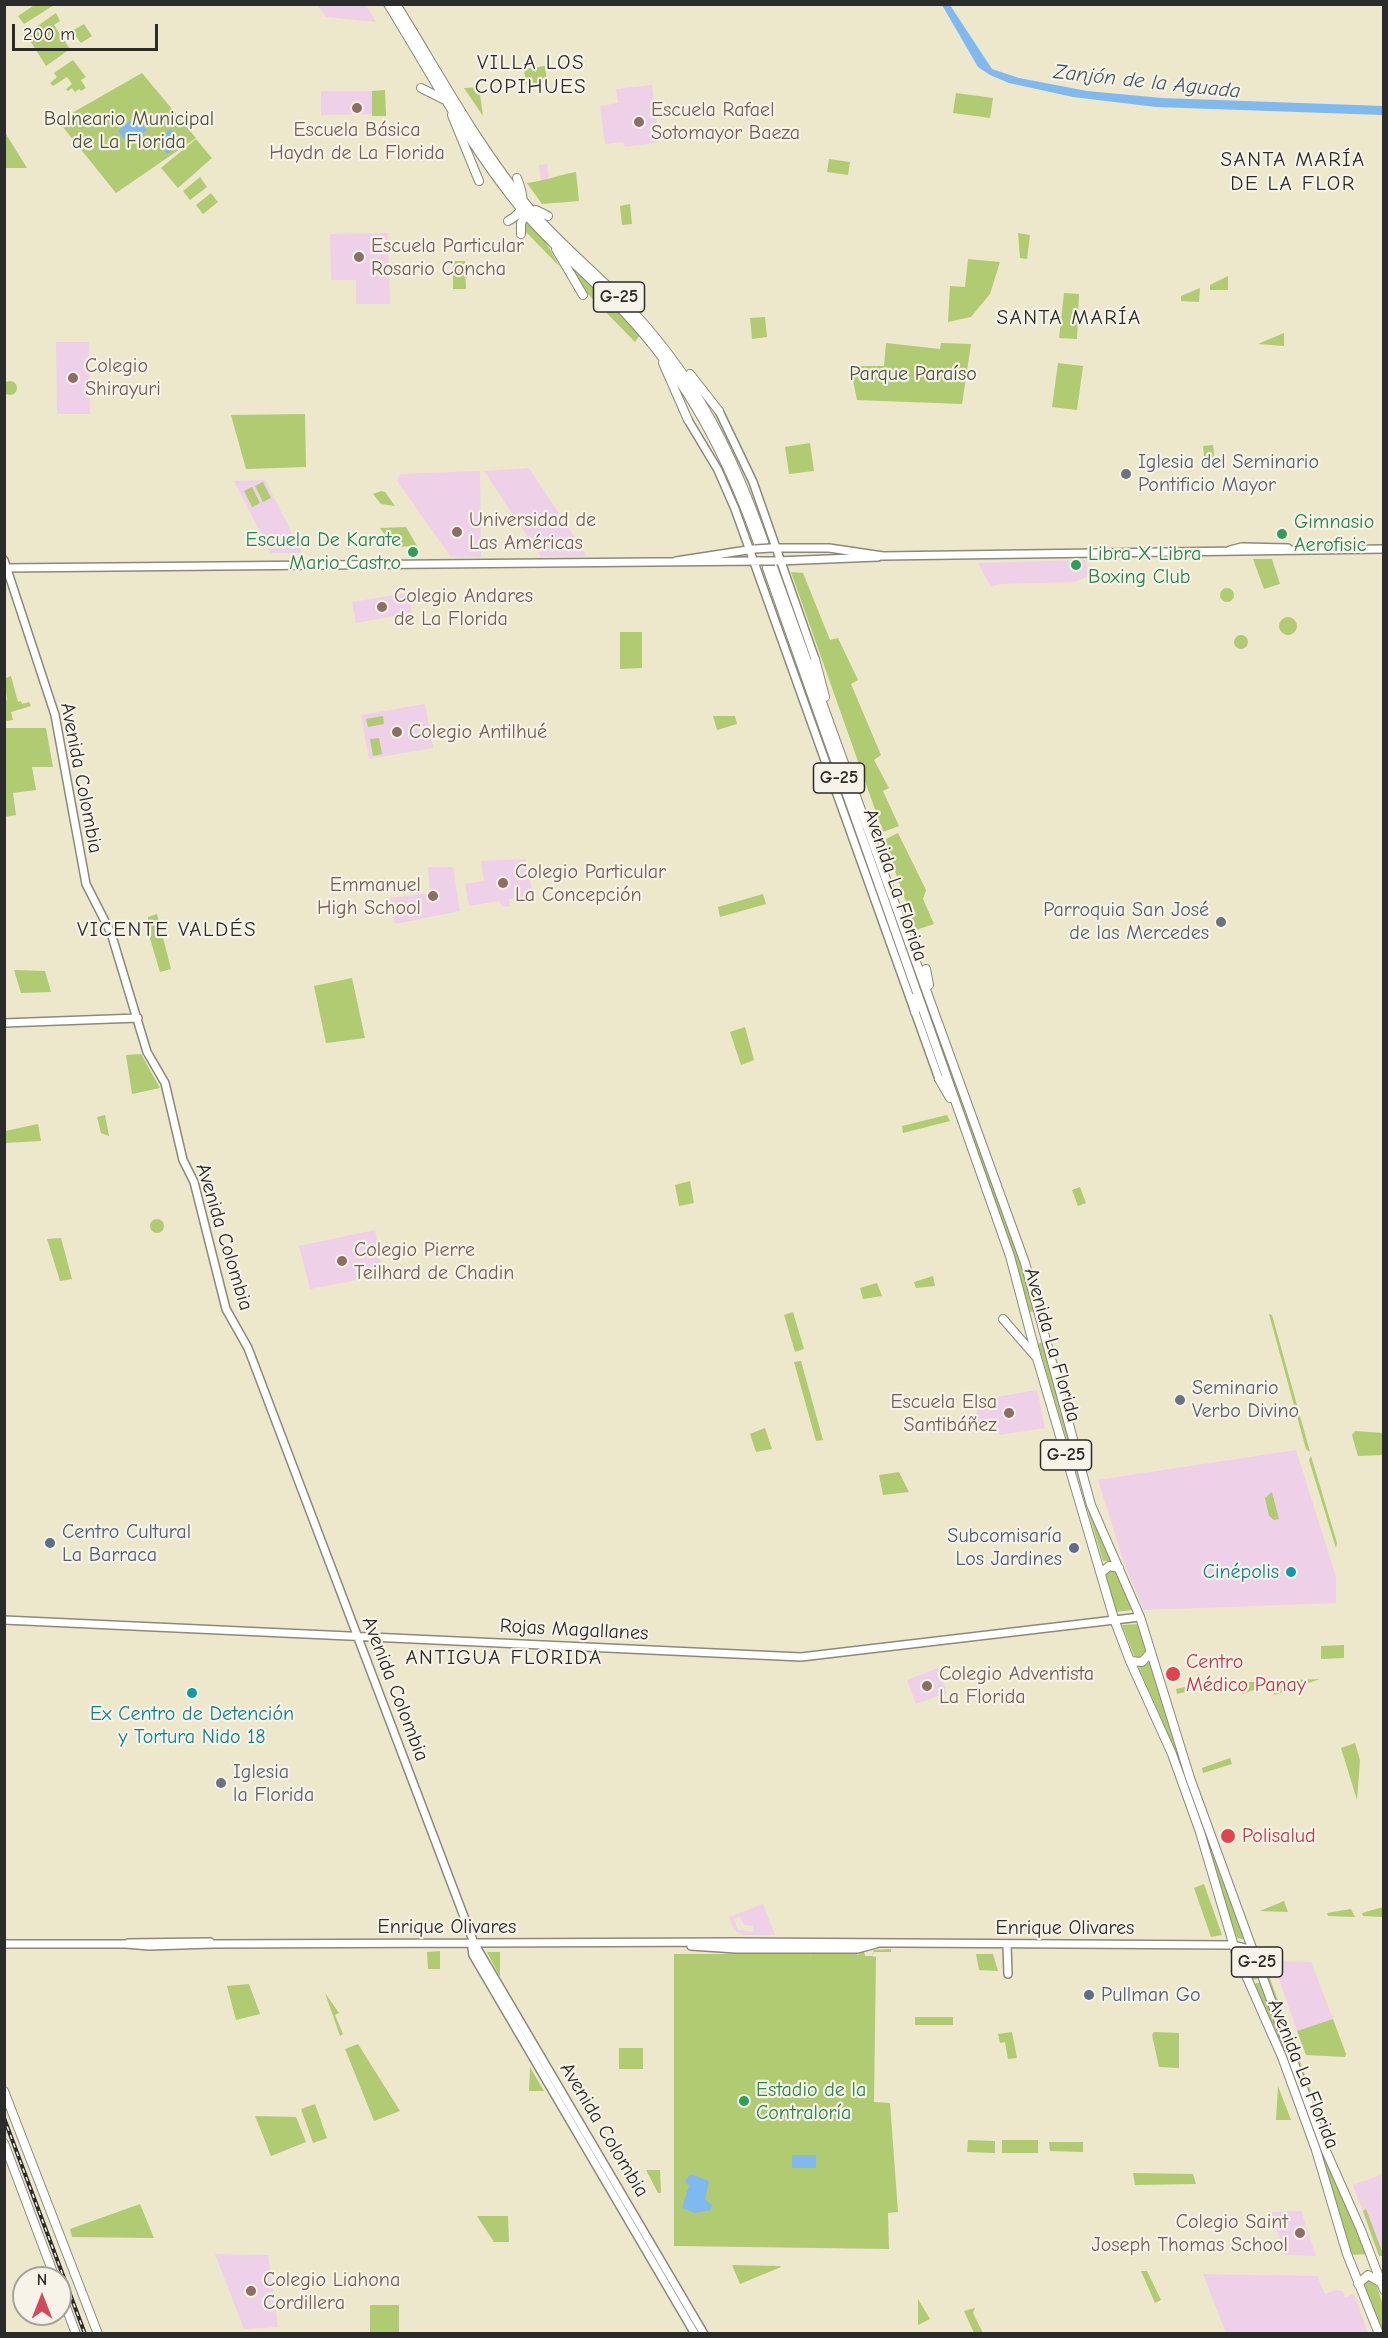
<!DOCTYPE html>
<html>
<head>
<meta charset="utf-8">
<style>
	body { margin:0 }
	#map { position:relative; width:1388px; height:2338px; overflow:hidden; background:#ede7cc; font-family:"Comic Neue",sans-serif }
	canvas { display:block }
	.frame { position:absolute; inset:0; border:6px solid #2b2b2b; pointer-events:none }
	.north { position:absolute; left:12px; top:2266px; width:60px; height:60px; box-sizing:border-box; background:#f7f3e8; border:2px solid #a5a39c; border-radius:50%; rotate:0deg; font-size:16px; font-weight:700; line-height:24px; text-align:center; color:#2b2b2b }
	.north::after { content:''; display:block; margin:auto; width:21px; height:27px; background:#d1495b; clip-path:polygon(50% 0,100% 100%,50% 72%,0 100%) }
	.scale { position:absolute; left:12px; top:24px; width:146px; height:27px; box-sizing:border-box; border:3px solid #2b2b2b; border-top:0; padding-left:8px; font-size:18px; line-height:21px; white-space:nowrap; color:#2b2b2b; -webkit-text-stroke:4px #f7f3e8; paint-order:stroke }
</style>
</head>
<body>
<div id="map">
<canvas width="1388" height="2338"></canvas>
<div class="frame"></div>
<div class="north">N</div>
<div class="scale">200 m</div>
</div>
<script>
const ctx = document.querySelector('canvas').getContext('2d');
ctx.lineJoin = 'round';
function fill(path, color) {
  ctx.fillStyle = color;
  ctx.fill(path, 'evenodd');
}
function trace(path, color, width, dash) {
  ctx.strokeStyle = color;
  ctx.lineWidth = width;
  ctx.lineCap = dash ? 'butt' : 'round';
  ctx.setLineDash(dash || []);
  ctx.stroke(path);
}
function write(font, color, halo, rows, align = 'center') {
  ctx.font = font + ' "Comic Neue",sans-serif';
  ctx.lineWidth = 4.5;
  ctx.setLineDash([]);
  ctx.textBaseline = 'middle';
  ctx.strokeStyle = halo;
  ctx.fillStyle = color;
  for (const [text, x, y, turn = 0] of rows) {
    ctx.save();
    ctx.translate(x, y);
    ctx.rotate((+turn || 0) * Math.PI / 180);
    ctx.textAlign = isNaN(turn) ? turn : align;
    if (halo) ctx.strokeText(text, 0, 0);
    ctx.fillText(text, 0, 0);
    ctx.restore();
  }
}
fill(new Path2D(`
	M 317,5 L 366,5 L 376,22 L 326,17 Z
	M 652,85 L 659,142 L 625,147 L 623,142 L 605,144 L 600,106 L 618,103 L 616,89 Z
	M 321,91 L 372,91 L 372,114 L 321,115 Z
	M 547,164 L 549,180 L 541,181 L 539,165 Z
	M 388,233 L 390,304 L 356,304 L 356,280 L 331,280 L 330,234 Z
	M 56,342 L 89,342 L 90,414 L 57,414 Z
	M 529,468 L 587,556 L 541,557 L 484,471 Z
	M 480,471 L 481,557 L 451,557 L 397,481 L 400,474 Z
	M 265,480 L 302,553 L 271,553 L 234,481 Z
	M 1086,560 L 1089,576 L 1075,582 L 999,584 L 991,587 L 978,563 Z
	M 408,593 L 412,613 L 356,623 L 352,602 Z
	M 425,704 L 433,748 L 369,759 L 361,715 Z
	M 526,859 L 533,896 L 509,899 L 510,906 L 503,907 L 499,901 L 469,906 L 465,884 L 484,881 L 481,861 Z
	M 428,867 L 453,867 L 460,911 L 395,924 L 390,898 L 430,893 Z
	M 375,1230 L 383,1275 L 310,1289 L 299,1246 Z
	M 1037,1390 L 1045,1428 L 1000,1435 L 999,1431 L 981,1433 L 974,1401 Z
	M 1296,1450 L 1336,1577 L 1336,1603 L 1144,1610 L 1125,1566 L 1098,1480 Z
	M 938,1668 L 947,1693 L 916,1704 L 907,1680 Z
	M 763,1904 L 775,1935 L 743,1935 L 734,1930 L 729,1917 ZM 740,1917 L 744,1925 L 754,1926 L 754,1932 L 738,1930 L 734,1919 Z
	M 1273,1961 L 1311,1962 L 1333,2019 L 1297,2031 Z
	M 1381,2175 L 1383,2256 L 1379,2256 L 1353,2185 Z
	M 1301,2211 L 1316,2256 L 1285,2255 L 1271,2212 Z
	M 215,2254 L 268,2255 L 278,2327 L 244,2329 Z
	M 1203,2274 L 1317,2276 L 1325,2294 L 1336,2290 L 1343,2291 L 1345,2298 L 1354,2294 L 1368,2333 L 1226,2333 Z`), '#eed0e8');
fill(new Path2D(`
	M 36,4 L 54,5 L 24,24 L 18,16 Z
	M 56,13 L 60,21 L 54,25 L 70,49 L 46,66 L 26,34 Z
	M 84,24 L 92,36 L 81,43 L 72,31 Z
	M 73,60 L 86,77 L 81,80 L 86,88 L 81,91 L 79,89 L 75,92 L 72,88 L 68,91 L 66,89 L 72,84 L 67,77 L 53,86 L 50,83 L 57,77 L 54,73 Z
	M 545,66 L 547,83 L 526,85 L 524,69 Z
	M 142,73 L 196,138 L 116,193 L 58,121 Z
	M 479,87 L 483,116 L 464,88 Z
	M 385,90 L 386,116 L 372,116 L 372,91 Z
	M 956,93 L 993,98 L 990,118 L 953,113 Z
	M 6,134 L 27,168 L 5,168 Z
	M 196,139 L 212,158 L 178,188 L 161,168 Z
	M 829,159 L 850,162 L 848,175 L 827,172 Z
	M 576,172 L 579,201 L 542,204 L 527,183 C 545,181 558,175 576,172 Z
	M 200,177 L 207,187 L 190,200 L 183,191 Z
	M 211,193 L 218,202 L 203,214 L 196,205 Z
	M 630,204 L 632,224 L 622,225 L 620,206 Z
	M 526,219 L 544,239 L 560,267 L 525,231 Z
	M 1018,233 L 1030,235 L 1027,259 L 1020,258 Z
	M 968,259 L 1000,262 L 990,294 L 971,317 L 948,322 L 950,286 L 965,287 Z
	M 453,261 L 465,261 L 466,289 L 453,289 Z
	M 569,263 L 623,314 L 640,335 L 635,342 L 587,293 Z
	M 1228,276 L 1228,290 L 1210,290 L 1210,285 Z
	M 1200,288 L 1199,302 L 1181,301 L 1181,296 Z
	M 1064,293 L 1079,294 L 1077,339 L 1059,338 Z
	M 765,317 L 767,337 L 752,339 L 750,318 Z
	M 1284,333 L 1284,346 L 1258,344 Z
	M 886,343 L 940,349 L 941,343 L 971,344 L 962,404 L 857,400 L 850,366 L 884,366 Z
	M 1058,363 L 1083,366 L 1077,410 L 1052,407 Z
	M3 388a7 7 0 1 1 14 0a7 7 0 1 1-14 0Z
	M 305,414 L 306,467 L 246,469 L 231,415 Z
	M 810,443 L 814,471 L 789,474 L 785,447 Z
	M 1213,445 L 1215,464 L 1205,465 L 1203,446 Z
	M 263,482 L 271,498 L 263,502 L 255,486 Z
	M 252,487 L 260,503 L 252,507 L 244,491 Z
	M 381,491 L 385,492 L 395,506 L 381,504 L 373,494 Z
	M 406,527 L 417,546 L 394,547 L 380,528 Z
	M 1253,559 L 1272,559 L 1280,584 L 1264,589 Z
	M 791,572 L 803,573 L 830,640 L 838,638 L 858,680 L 851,684 L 881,755 L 874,760 L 889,788 L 883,791 L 899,826 L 883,832 Z
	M1220 595a7 7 0 1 1 14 0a7 7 0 1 1-14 0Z
	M1279 626a9 9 0 1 1 18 0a9 9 0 1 1-18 0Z
	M 620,632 L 642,632 L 642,668 L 620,669 Z
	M1234 642a7 7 0 1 1 14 0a7 7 0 1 1-14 0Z
	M 4,675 L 6,678 L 11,676 L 18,702 L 21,701 L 22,704 L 29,702 L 31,706 L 11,712 L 13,720 L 6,721 L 5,701 L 7,700 Z
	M 383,716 L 384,724 L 368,727 L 366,719 Z
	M 713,716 L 735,716 L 737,724 L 717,730 Z
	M 826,721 L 944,1044 L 941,1045 L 874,869 Z
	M 5,728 L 46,728 L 53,767 L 32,767 L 36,790 L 13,793 L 16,815 L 5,817 Z
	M 379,738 L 382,754 L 373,756 L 370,739 Z
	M 898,833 L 926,890 L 923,899 L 934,924 L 916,930 L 884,840 Z
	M 763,894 L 766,904 L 720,917 L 718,907 Z
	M 157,914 L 171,969 L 160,972 L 146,925 L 148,924 L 148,917 Z
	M 14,970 L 45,971 L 51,992 L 21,993 Z
	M 352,978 L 365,1038 L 326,1043 L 314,986 Z
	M 745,1027 L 754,1060 L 741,1065 L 730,1032 Z
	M 141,1054 L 160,1088 L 132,1094 L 126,1055 Z
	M 943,1057 L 948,1061 L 1016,1245 L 1036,1311 L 1030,1312 Z
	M 105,1115 L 109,1136 L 101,1133 L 97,1117 Z
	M 947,1115 L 950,1121 L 903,1133 L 902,1126 Z
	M 38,1124 L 41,1141 L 5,1143 L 5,1131 Z
	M 690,1181 L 694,1203 L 679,1206 L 675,1185 Z
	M 1080,1187 L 1086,1203 L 1078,1206 L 1072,1190 Z
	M150 1226a7 7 0 1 1 14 0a7 7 0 1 1-14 0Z
	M 61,1238 L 72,1279 L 60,1281 L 47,1239 Z
	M 933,1276 L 935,1286 L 916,1288 L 914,1282 Z
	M 877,1283 L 882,1296 L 863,1299 L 860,1288 Z
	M 793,1312 L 804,1349 L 795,1352 L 784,1315 Z
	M 1269,1314 L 1272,1315 L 1310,1452 L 1306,1449 Z
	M 1042,1342 L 1046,1344 L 1073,1454 L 1089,1508 L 1113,1561 L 1103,1561 L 1038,1344 Z
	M 801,1361 L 823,1440 L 816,1441 L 794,1362 Z
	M 765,1428 L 772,1449 L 756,1452 L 750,1434 Z
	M 1355,1431 L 1383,1433 L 1383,1455 L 1358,1456 L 1352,1435 Z
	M 1311,1456 L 1337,1543 L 1336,1548 L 1309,1460 Z
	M 899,1472 L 909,1492 L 883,1495 L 879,1475 Z
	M 1272,1492 L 1279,1519 L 1274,1520 L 1269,1516 L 1265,1498 Z
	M 1106,1569 L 1117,1570 L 1133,1610 L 1115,1612 L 1104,1574 Z
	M 1139,1624 L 1149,1653 L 1145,1658 L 1135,1658 L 1122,1625 Z
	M 1344,1645 L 1344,1658 L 1321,1659 L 1321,1646 Z
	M 1153,1661 L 1185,1776 L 1246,1940 L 1237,1938 L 1165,1727 L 1138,1666 Z
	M 1320,1679 L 1274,1695 L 1270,1681 Z
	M 1265,1682 L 1266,1686 L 1242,1694 L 1238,1682 Z
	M 1202,1683 L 1203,1688 L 1177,1694 L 1176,1689 Z
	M 1207,1683 L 1232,1683 L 1233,1685 L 1210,1693 Z
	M 1355,1743 L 1360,1760 L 1357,1800 L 1341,1748 Z
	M 1230,1758 L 1232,1764 L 1203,1773 L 1202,1768 Z
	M 1204,1884 L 1222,1935 L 1211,1937 L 1194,1888 Z
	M 1284,1901 L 1288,1912 L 1260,1911 Z
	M 1383,1907 L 1383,1917 L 1363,1916 L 1362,1913 Z
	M 1351,1909 L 1355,1917 L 1328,1916 L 1327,1913 Z
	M 891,1949 L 891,1952 L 874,1952 L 872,1956 L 876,1957 L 874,2102 L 890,2103 L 898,2212 L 888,2213 L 889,2249 L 674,2246 L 674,1954 L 768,1954 L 770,1952 L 809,1952 L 811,1955 L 811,1952 L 856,1952 L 858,1956 L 859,1952 L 864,1951 L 865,1956 L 872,1956 L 874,1950 Z
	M 440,1951 L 440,1969 L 428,1969 L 427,1952 Z
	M 487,1952 L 500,1952 L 500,1977 Z
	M 976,1954 L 993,1954 L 998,1971 L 979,1970 Z
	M 1240,1954 L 1252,1957 L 1260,1978 L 1250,1981 Z
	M 1264,1962 L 1314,2100 L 1311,2102 L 1261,1963 Z
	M 1256,1983 L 1261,1983 L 1326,2160 L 1367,2254 L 1351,2255 L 1253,1987 Z
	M 249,1984 L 260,2014 L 236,2020 L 227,1986 Z
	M 325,1993 L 339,2013 L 335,2015 L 343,2034 L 340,2036 Z
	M 915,2017 L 953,2017 L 953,2025 L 915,2025 Z
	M 1333,2019 L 1346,2054 L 1345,2057 L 1306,2055 L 1297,2031 Z
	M 1012,2032 L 1017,2058 L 1008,2059 L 1005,2042 L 1000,2043 L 998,2034 Z
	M 1154,2032 L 1179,2033 L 1179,2068 L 1159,2067 L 1152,2035 Z
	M 358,2044 L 400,2111 L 374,2121 L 345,2049 Z
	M 619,2048 L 643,2048 L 643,2069 L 619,2069 Z
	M 530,2067 L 544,2091 L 529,2091 Z
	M 1278,2086 L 1291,2120 L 1276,2120 Z
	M 315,2104 L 327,2138 L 313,2143 L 301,2109 Z
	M 255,2116 L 296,2117 L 306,2142 L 271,2156 Z
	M 968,2140 L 995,2141 L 995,2153 L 967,2152 Z
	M 1002,2140 L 1038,2140 L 1038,2153 L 1002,2153 Z
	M 1049,2142 L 1083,2142 L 1083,2152 L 1050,2151 Z
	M 646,2170 L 660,2170 L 661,2193 L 658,2193 Z
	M 1133,2173 L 1193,2174 L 1196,2184 L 1135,2185 Z
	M 140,2204 L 154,2238 L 72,2237 L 70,2229 Z
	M 1366,2209 L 1383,2254 L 1383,2256 L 1379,2256 L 1363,2211 Z
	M 477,2216 L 508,2216 L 509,2242 L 494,2242 Z
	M 732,2265 L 780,2266 L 781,2267 L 740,2284 Z
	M 1141,2271 L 1147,2271 L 1161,2300 L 1155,2303 Z
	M 1368,2279 L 1376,2284 L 1383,2305 L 1383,2333 L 1362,2284 Z
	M 918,2299 L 930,2319 L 918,2325 Z
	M 370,2305 L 399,2305 L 399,2333 L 370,2333 Z
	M 975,2308 L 973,2313 L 983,2333 L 974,2333 L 964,2311 Z`), '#b0cb71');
fill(new Path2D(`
	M 942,5 L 950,5 L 992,69 L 1019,78 L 1087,91 L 1162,98 L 1383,106 L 1383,115 L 1156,107 L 1073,97 L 1009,83 L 990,75 L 978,67 Z
	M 136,116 L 147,130 L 128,144 L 118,131 Z
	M 171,129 L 181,143 L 167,154 L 157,140 Z
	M 792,2155 L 816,2155 L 816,2168 L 792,2168 Z
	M 691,2174 L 709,2181 L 705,2199 L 712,2205 L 711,2210 L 695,2213 L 682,2208 L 689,2186 L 685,2180 Z`), '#7fb9f0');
const secondary = new Path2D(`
	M 719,411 L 753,482 L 815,659
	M 688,420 L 718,470 L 735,509 L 939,1079
	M 771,548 L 829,548 L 883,556 L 1384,549
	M 1230,550 L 1242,547 L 1288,548
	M 4,560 L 55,715 L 86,884 L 111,933 L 147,1052 L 165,1083 L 183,1160 L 194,1182 L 226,1309 L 248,1348 L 474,1943 L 704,2334
	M 676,561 L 754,549
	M 778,561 L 878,557
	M 4,568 L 760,561
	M 4,1023 L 138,1018
	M 4,1620 L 801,1657 L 1140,1617
	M 128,1943 L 210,1942
	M 474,1943 L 472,1948 L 473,1955 L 695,2334
	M 4,1944 L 126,1944 L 149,1946 L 213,1944 L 735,1942 L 1233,1945 L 1253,1950
	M 1007,1945 L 1008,1974
	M 691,1946 L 736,1949 L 857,1949 L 876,1944`);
const primary = new Path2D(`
	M 388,4 C 431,74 470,147 522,210 C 553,247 591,277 625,313 C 688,380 727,456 758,543
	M 396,4 C 439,73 478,147 530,209 C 562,247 603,278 636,315 C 699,384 733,455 764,542
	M 421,88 L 447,101
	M 452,115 L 479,181
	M 508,221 C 528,211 524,196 517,178
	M 521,234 L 521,223 L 527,213 L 536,210 L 548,216
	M 556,249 L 583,295
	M 663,363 L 688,420
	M 690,374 L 719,411
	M 773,567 L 1025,1263 L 1091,1505 L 1140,1617 L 1190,1778 L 1326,2151 L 1361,2230 L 1384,2290
	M 767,568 L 1010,1256 L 1037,1358 L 1114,1619 L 1130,1661 L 1172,1754 L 1200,1832 L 1236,1953 L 1282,2057 L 1316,2150 L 1347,2254 L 1379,2334
	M 815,659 L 825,697
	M 926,969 L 929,985
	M 913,998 L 915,1012
	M 939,1079 L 950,1098
	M 1003,1319 L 1036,1357
	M 1101,1573 L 1109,1566 L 1119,1568
	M 1130,1661 L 1142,1662 L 1151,1652
	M 4,2091 L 98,2334
	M 4,2143 L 55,2278
	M 1358,2284 L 1368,2275 L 1380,2282
	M 60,2291 L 76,2334`);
trace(secondary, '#8c897c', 10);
trace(primary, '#8c897c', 10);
trace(secondary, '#fff', 7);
trace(primary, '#fff', 8);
const rail = new Path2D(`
	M 4,2118 L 85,2334`);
trace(rail, '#2b2b2b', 4);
trace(rail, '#f7f3e8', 1.5, [4.5]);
const secondaryBridge = new Path2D(`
	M 755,549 L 771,548
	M 760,561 L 775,561`);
trace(secondaryBridge, '#8c897c', 10, []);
trace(secondaryBridge, '#fff', 7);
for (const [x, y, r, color] of [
	[357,108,6,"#8d6e63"],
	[639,122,6,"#8d6e63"],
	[359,257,6,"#8d6e63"],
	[73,378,6,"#8d6e63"],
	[1126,474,6,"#6b7280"],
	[457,532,6,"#8d6e63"],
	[1282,534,6,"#2e9e5b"],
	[413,552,6,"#2e9e5b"],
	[1076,565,6,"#2e9e5b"],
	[382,607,6,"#8d6e63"],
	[397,732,6,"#8d6e63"],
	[503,883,6,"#8d6e63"],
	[433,896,6,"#8d6e63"],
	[1221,922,6,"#6b7280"],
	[342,1261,6,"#8d6e63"],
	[1180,1400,6,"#6b7280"],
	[1009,1413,6,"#8d6e63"],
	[50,1543,6,"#5c6f8a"],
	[1074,1548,6,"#5c6f8a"],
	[1291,1572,6,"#0f9aa8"],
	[1173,1674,8,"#e0444e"],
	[927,1686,6,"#8d6e63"],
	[192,1693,6,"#0f9aa8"],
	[221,1783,6,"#6b7280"],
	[1228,1836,8,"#e0444e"],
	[1089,1995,6,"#5c6f8a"],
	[744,2101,6,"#2e9e5b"],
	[1300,2233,6,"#8d6e63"],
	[251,2291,6,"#8d6e63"]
]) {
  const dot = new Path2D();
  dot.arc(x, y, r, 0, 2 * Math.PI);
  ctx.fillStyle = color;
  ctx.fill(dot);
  trace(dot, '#f7f3e8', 2);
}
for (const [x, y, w] of [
	[619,297,51],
	[839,778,51],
	[1066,1455,51],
	[1257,1962,51]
]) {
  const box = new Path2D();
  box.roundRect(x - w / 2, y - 15, w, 30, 4.5);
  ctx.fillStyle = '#f7f3e8';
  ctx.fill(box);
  trace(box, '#2b2b2b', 1.5);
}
write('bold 18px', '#2b2b2b', null, [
	["G-25",619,297],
	["G-25",839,778],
	["G-25",1066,1455],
	["G-25",1257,1962]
]);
write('20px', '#785e54', '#f7f3e8', [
	["Escuela Rafael",651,110],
	["Sotomayor Baeza",651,133],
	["Escuela Básica",357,130,"center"],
	["Haydn de La Florida",357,153,"center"],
	["Escuela Particular",371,246],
	["Rosario Concha",371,269],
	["Colegio",85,366],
	["Shirayuri",85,389],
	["Universidad de",469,520],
	["Las Américas",469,543],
	["Colegio Andares",394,596],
	["de La Florida",394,619],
	["Colegio Antilhué",409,732],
	["Colegio Particular",515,872],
	["La Concepción",515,895],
	["Emmanuel",421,885,"right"],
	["High School",421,908,"right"],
	["Colegio Pierre",354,1250],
	["Teilhard de Chadin",354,1273],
	["Escuela Elsa",997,1402,"right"],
	["Santibáñez",997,1425,"right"],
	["Colegio Adventista",939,1674],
	["La Florida",939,1697],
	["Colegio Saint",1288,2222,"right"],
	["Joseph Thomas School",1288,2245,"right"],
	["Colegio Liahona",263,2280],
	["Cordillera",263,2303]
], 'left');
write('20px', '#4c533c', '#f7f3e8', [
	["Balneario Municipal",129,119],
	["de La Florida",129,142],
	["Parque Paraíso",913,374]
]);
write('20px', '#5b616d', '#f7f3e8', [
	["Iglesia del Seminario",1138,462],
	["Pontificio Mayor",1138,485],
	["Parroquia San José",1209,910,"right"],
	["de las Mercedes",1209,933,"right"],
	["Seminario",1192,1388],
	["Verbo Divino",1192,1411],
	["Iglesia",233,1772],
	["la Florida",233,1795]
], 'left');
write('20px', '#27864d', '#f7f3e8', [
	["Gimnasio",1294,522],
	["Aerofisic",1294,545],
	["Escuela De Karate",401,540,"right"],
	["Mario Castro",401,563,"right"],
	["Libra X Libra",1088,554],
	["Boxing Club",1088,577],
	["Estadio de la",756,2090],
	["Contraloría",756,2113]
], 'left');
write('20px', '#2b2b2b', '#f7f3e8', [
	["Avenida Colombia",81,778,79],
	["Avenida La Florida",895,885,71],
	["Avenida Colombia",224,1237,73],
	["Avenida La Florida",1052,1345,74],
	["Rojas Magallanes",574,1630,3],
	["Avenida Colombia",395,1689,69],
	["Enrique Olivares",447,1927],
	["Enrique Olivares",1065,1928],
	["Avenida La Florida",1303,2074,68],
	["Avenida Colombia",604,2130,59]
]);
write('20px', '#4e5e75', '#f7f3e8', [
	["Centro Cultural",62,1532],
	["La Barraca",62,1555],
	["Subcomisaría",1062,1536,"right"],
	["Los Jardines",1062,1559,"right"],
	["Pullman Go",1101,1995]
], 'left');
write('20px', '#0d838f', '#f7f3e8', [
	["Cinépolis",1279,1572],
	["Ex Centro de Detención",192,1714,"center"],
	["y Tortura Nido 18",192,1737,"center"]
], 'right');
write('20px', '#be3a42', '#f7f3e8', [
	["Centro",1186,1662],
	["Médico Panay",1186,1685],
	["Polisalud",1242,1836]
], 'left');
ctx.letterSpacing = '1.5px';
write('21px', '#2b2b2b', '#f7f3e8', [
	["VILLA LOS",531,63],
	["COPIHUES",531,87],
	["SANTA MARÍA",1293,160],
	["DE LA FLOR",1293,184],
	["SANTA MARÍA",1069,318],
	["VICENTE VALDÉS",167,930],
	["ANTIGUA FLORIDA",504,1658]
]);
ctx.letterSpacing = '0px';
write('italic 21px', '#445666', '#f7f3e8', [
	["Zanjón de la Aguada",1147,82,6]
]);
</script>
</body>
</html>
